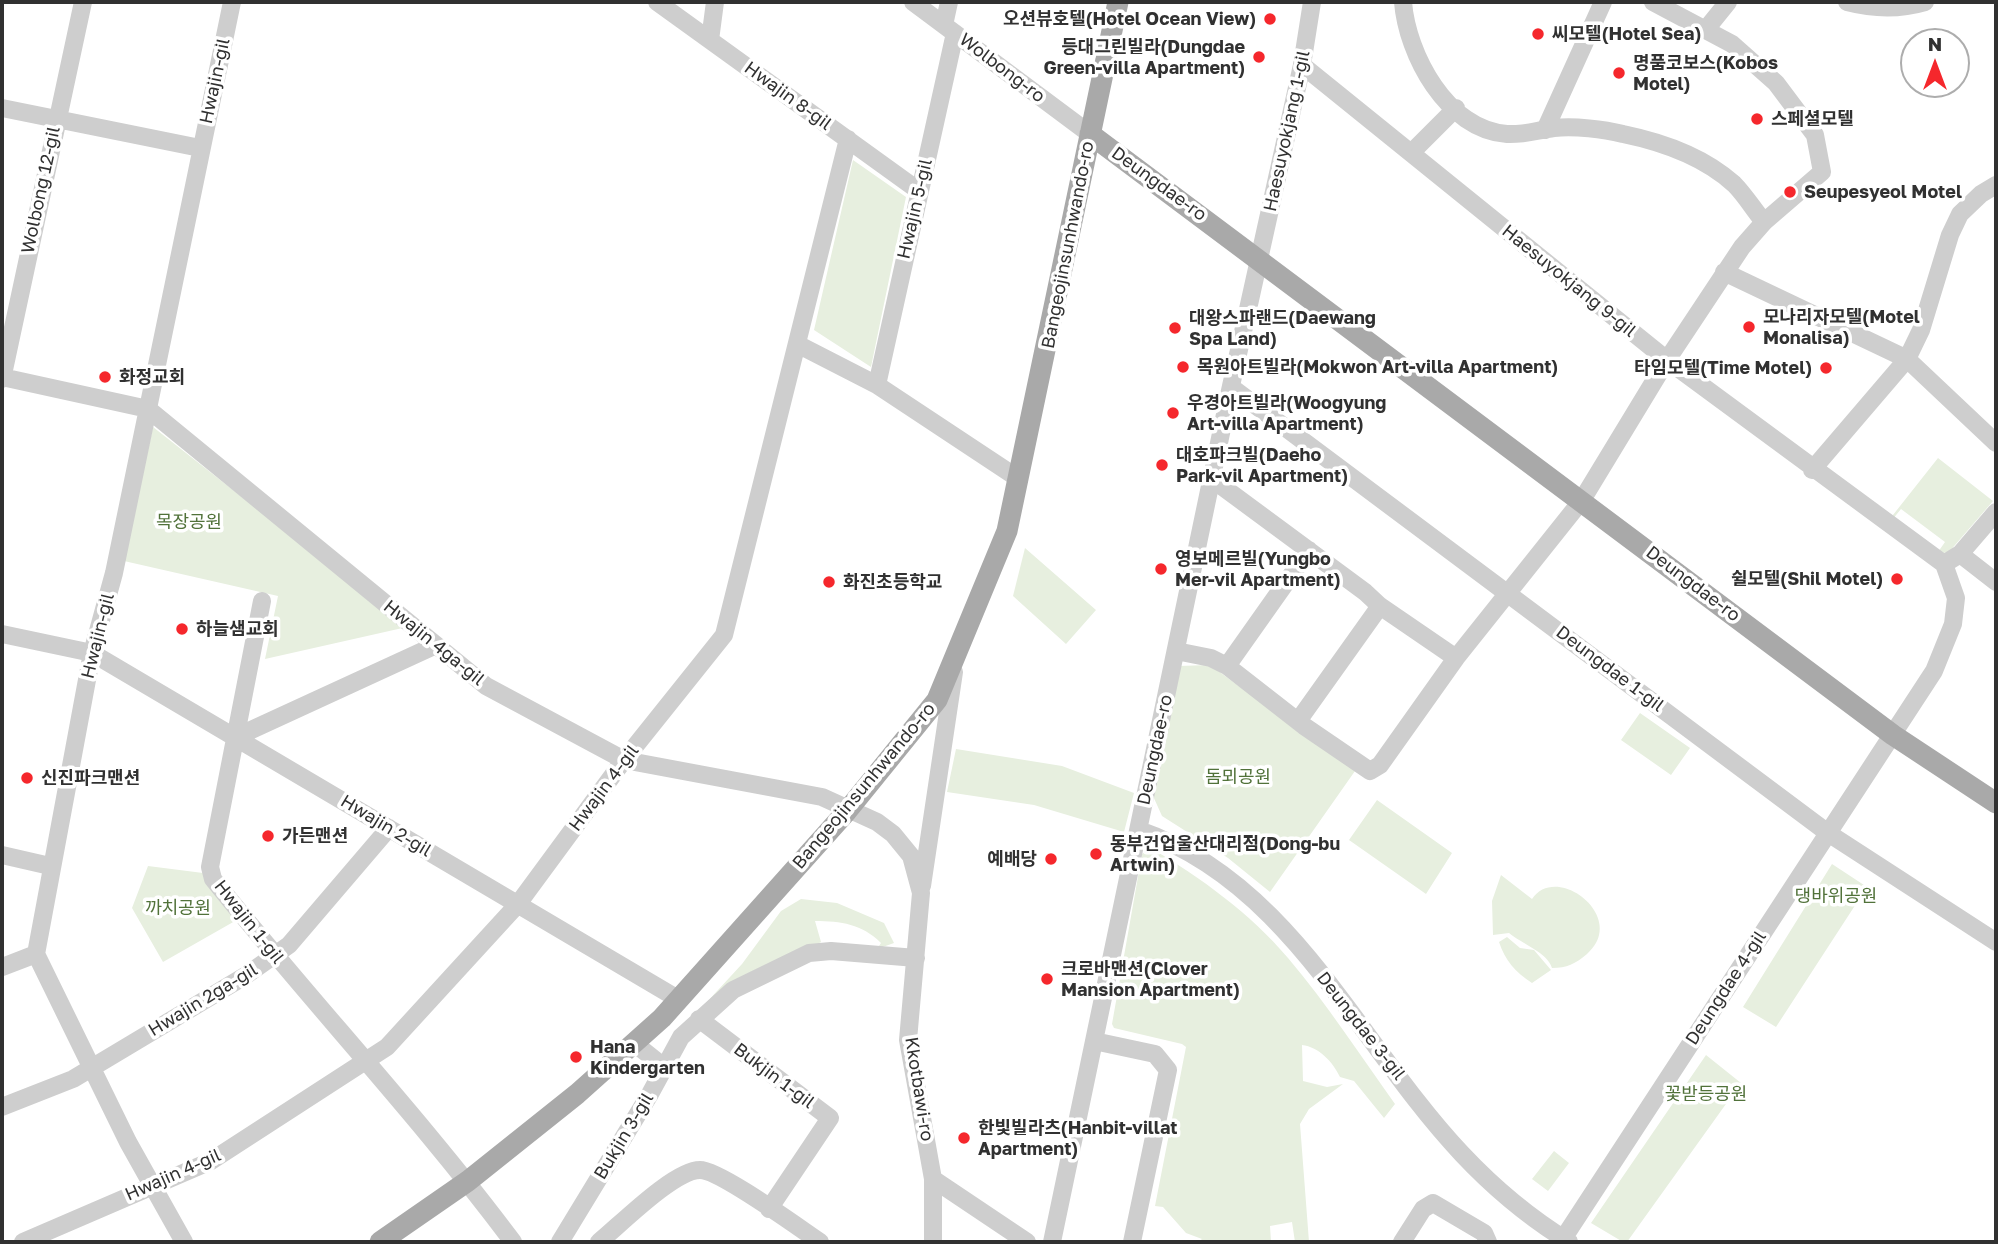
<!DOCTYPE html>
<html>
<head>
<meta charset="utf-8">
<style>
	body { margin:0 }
	#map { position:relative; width:1998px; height:1244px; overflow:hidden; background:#fff; font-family:"Golos Text",sans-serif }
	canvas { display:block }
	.frame { position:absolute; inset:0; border:4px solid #313131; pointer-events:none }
	.north { position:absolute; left:1900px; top:28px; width:70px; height:70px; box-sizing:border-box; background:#fff; border:2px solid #adadad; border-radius:50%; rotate:0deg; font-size:19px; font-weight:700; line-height:28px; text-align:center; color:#313131 }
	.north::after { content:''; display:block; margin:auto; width:24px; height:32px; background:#f5272c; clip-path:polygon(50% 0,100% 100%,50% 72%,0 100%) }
</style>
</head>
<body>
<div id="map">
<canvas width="1998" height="1244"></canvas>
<div class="frame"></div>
<div class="north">N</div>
</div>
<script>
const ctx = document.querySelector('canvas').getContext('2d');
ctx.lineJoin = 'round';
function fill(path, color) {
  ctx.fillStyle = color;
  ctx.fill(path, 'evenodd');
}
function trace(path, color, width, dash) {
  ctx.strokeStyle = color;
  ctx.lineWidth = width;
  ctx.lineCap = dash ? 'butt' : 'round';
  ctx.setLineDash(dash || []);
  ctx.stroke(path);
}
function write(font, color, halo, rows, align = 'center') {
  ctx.font = font + ' "Golos Text","Noto Sans KR",sans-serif';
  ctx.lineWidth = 7;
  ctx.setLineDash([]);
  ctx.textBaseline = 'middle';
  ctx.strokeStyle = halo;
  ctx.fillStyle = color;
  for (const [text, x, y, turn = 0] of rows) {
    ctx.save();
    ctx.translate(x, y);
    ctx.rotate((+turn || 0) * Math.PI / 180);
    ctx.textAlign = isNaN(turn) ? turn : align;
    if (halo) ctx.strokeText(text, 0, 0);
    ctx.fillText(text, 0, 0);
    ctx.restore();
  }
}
fill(new Path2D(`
	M 853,160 L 906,197 L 871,367 L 814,330 Z
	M 153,427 L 407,627 L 265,659 L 278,596 L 124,561 Z
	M 1938,458 L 1993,501 L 1949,552 L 1937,554 L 1889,520 ZM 1901,509 L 1945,542 L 1938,552 L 1892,520 Z
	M 1025,548 L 1096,610 L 1066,644 L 1013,596 Z
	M 1210,665 L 1355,771 L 1270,892 L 1228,858 L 1162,816 L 1153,796 L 1178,666 Z
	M 1640,713 L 1690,748 L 1671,775 L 1621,740 Z
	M 956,749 L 1062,766 L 1134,793 L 1124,832 L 1034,805 L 947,792 Z
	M 1377,800 L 1452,853 L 1426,894 L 1349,840 Z
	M 1151,848 C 1201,878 1250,913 1288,958 C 1327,1004 1360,1055 1395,1104 L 1384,1118 L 1354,1081 L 1340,1077 C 1333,1062 1319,1047 1302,1045 L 1303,1081 L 1327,1087 L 1343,1084 L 1309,1109 L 1300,1124 L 1309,1242 L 1295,1242 L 1292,1222 L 1270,1226 L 1271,1242 L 1198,1242 L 1202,1239 L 1186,1233 L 1163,1207 L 1155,1206 L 1186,1047 L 1182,1044 L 1114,1028 L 1112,1024 L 1142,854 Z
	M 1832,864 L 1867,887 L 1776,1027 L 1743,1007 Z
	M 148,866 L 203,873 L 235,921 L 163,962 L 132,908 Z
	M 1501,875 L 1532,899 C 1557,862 1629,918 1587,954 C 1575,964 1567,968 1552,968 C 1547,952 1522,944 1509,933 L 1493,935 L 1492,901 Z
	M 801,899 L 837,903 L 884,923 L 894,943 L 877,949 L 881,943 C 862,924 841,921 815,921 L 821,942 L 694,1016 L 742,964 L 781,911 Z
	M 1507,937 L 1520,948 L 1534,950 L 1551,970 L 1532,983 C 1515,972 1505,960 1499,942 Z
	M 1706,1055 L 1741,1083 L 1627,1242 L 1623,1242 L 1591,1223 Z
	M 1554,1151 L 1569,1163 L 1548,1191 L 1532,1179 Z`), '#e7efdf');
trace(new Path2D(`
	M 657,2 L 919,191
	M 913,2 L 1090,134
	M 1403,2 C 1407,54 1447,130 1507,134 C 1524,135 1538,130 1554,128 C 1575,126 1603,129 1623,134 C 1662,142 1704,157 1734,184 C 1745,195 1754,210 1764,222
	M 1847,2 C 1874,9 1898,10 1925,2
	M 944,25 L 949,2
	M 1707,28 L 1728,2
	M 710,40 L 715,2
	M 1302,65 L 1667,360 L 1944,564
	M 2,108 L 200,148
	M 1545,130 L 1603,2
	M 1411,153 L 1456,108
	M 1724,272 L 1907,359 L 1996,443
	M 799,345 L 877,385 L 1019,479
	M 2,377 L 148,409 L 486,686 L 624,760 L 822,797 L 877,822 L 893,834 L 911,856 L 921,893 L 908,1040 L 933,1179 L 933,1242
	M 2,379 L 83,2
	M 877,385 L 955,33
	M 1231,387 L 1828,833 L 1996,942
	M 1812,470 L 1907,359 L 1921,330 L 1950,235 L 1960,214 L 1981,194 L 1996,185
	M 1212,479 L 1365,592 L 1380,606 L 1456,658
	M 1960,554 L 1996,582
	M 262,601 L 210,867 L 213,879 C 311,1002 419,1116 513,1242
	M 2,634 L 92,653 L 678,999
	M 1176,651 L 1211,658 L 1227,666 L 1304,726 L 1370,771 L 1380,765 L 1456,658 L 1582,500 L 1667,360 L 1742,247 L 1764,222 L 1822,172 L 1815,135 L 1776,83 L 1732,44 L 1653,2
	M 1227,666 L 1309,550
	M 1298,721 L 1380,606
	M 236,737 L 436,645
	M 1139,830 C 1291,882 1358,1044 1462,1154 C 1493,1187 1530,1218 1569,1242
	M 2,855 L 50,866
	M 922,886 L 954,672
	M 2,967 L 36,954
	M 699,1019 L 830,1118 L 769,1209
	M 1094,1041 L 1155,1054 L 1168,1070 L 1132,1242
	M 634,1043 L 664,1067
	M 2,1107 L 73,1079 L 245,976 L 289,945 L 389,828
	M 933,1179 L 1027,1242
	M 23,1242 L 211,1161 L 387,1047 L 518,904 L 624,760 L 724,635 L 848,139
	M 184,1242 L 128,1142 L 36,954 L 92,653 L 114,573 L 232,2
	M 560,1242 L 650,1094 L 681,1037 L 733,990 L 809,953 L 831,951 L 916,958
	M 599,1242 C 620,1225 674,1170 700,1170 C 720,1170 799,1228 820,1242
	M 1052,1242 L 1229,395 L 1302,65 L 1312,2
	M 1402,1242 L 1423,1209 L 1433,1203 L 1484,1233 L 1488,1242
	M 1561,1242 L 1934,671 L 1953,624 L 1956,598 L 1944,564 L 1960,554 L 1996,512`), '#cecece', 18);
trace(new Path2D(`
	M 1090,134 L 1893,735 L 1996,803
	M 380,1242 L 468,1181 L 577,1094 L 662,1018 L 847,811 L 937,700 L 1007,531 L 1118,2`), '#a9a9a9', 21);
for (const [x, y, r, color] of [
	[1270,19,7,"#f5272c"],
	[1538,34,7,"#f5272c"],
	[1259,57,7,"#f5272c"],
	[1619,73,7,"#f5272c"],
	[1757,119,7,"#f5272c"],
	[1790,192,7,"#f5272c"],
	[1749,327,7,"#f5272c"],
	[1175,328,7,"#f5272c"],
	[1183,367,7,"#f5272c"],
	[1826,368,7,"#f5272c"],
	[105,377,7,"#f5272c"],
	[1173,413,7,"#f5272c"],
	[1162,465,7,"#f5272c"],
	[1161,569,7,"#f5272c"],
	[1897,579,7,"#f5272c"],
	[829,582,7,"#f5272c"],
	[182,629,7,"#f5272c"],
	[27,778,7,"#f5272c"],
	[268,836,7,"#f5272c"],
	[1096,854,7,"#f5272c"],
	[1051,859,7,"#f5272c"],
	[1047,979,7,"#f5272c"],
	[576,1057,7,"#f5272c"],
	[964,1138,7,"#f5272c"]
]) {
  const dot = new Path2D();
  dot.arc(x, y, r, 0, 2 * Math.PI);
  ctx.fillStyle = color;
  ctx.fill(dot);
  trace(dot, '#fff', 2.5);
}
write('bold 18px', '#313131', '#fff', [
	["오션뷰호텔(Hotel Ocean View)",1256,19,"right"],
	["씨모텔(Hotel Sea)",1552,34],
	["등대그린빌라(Dungdae",1245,47,"right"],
	["Green-villa Apartment)",1245,68,"right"],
	["명품코보스(Kobos",1633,63],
	["Motel)",1633,84],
	["스페셜모텔",1771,119],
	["Seupesyeol Motel",1804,192],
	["모나리자모텔(Motel",1763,317],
	["Monalisa)",1763,338],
	["대왕스파랜드(Daewang",1189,318],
	["Spa Land)",1189,339],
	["목원아트빌라(Mokwon Art-villa Apartment)",1197,367],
	["타임모텔(Time Motel)",1812,368,"right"],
	["화정교회",119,377],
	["우경아트빌라(Woogyung",1187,403],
	["Art-villa Apartment)",1187,424],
	["대호파크빌(Daeho",1176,455],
	["Park-vil Apartment)",1176,476],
	["영보메르빌(Yungbo",1175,559],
	["Mer-vil Apartment)",1175,580],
	["쉴모텔(Shil Motel)",1883,579,"right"],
	["화진초등학교",843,582],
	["하늘샘교회",196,629],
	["신진파크맨션",41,778],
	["가든맨션",282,836],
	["동부건업울산대리점(Dong-bu",1110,844],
	["Artwin)",1110,865],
	["예배당",1037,859,"right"],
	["크로바맨션(Clover",1061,969],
	["Mansion Apartment)",1061,990],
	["Hana",590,1047],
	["Kindergarten",590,1068],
	["한빛빌라츠(Hanbit-villat",978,1128],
	["Apartment)",978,1149]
], 'left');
write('18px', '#313131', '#fff', [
	["Wolbong-ro",1002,68,37],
	["Hwajin-gil",215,81,-78],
	["Hwajin 8-gil",788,96,36],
	["Haesuyokjang 1-gil",1287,131,-78],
	["Deungdae-ro",1159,184,36],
	["Wolbong 12-gil",41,190,-78],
	["Hwajin 5-gil",915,209,-77],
	["Bangeojinsunhwando-ro",1068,245,-79],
	["Haesuyokjang 9-gil",1569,281,39],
	["Deungdae-ro",1693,584,37],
	["Hwajin-gil",98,636,-76],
	["Hwajin 4ga-gil",434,643,39],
	["Deungdae 1-gil",1610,669,37],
	["Deungdae-ro",1155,750,-78],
	["Bangeojinsunhwando-ro",864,786,-50],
	["Hwajin 4-gil",604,788,-53],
	["Hwajin 2-gil",386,826,31],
	["Hwajin 1-gil",249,922,52],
	["Deungdae 4-gil",1726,988,-57],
	["Hwajin 2ga-gil",203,1000,-31],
	["Deungdae 3-gil",1361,1026,52],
	["Bukjin 1-gil",774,1076,37],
	["Kkotbawi-ro",919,1089,81],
	["Bukjin 3-gil",624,1136,-59],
	["Hwajin 4-gil",173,1175,-24]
]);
write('18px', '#51723a', '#fff', [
	["목장공원",189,522],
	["돔뫼공원",1238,777],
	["댕바위공원",1836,896],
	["까치공원",178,908],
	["꽃받등공원",1706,1094]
]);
</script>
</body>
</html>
